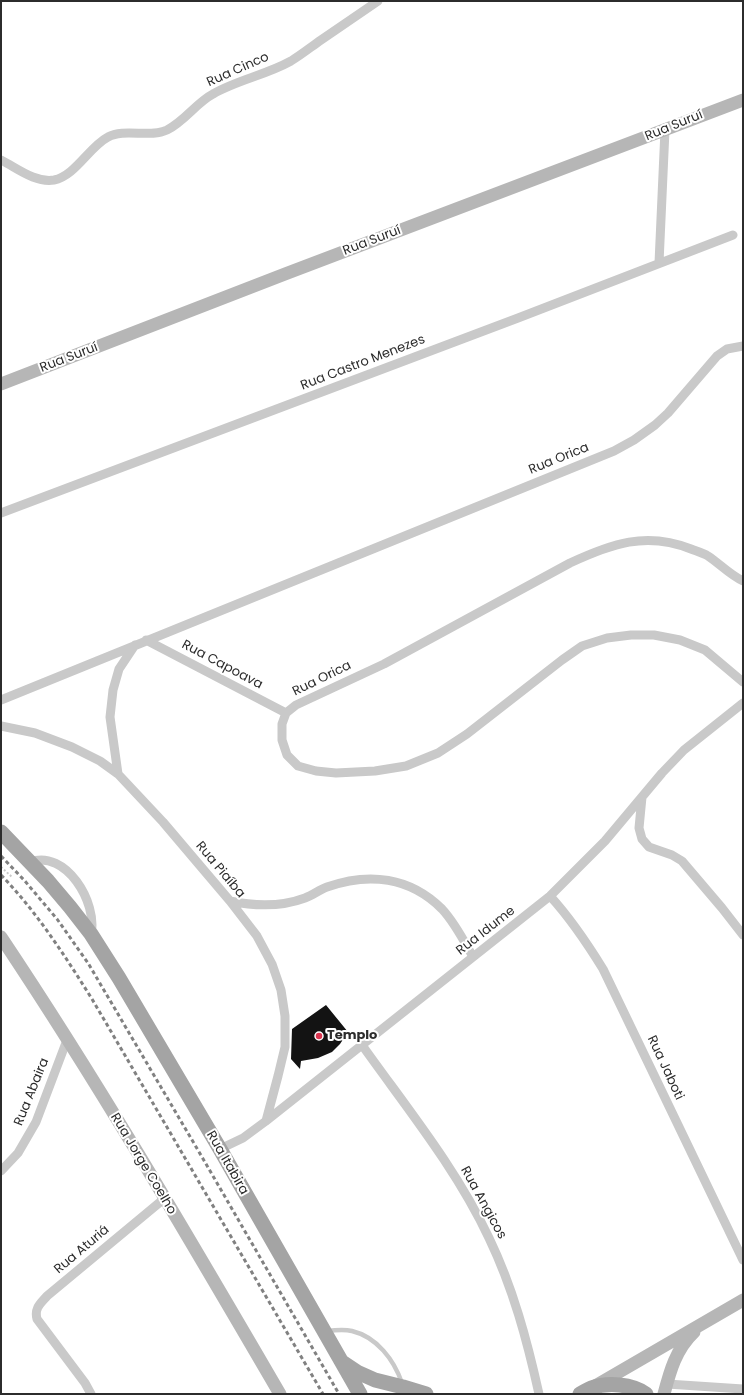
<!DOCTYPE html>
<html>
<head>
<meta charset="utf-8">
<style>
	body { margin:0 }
	#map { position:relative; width:744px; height:1395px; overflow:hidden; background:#fff; font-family:Poppins,sans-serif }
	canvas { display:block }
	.frame { position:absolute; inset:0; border:2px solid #2c2c2c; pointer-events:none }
</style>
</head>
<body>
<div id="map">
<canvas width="744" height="1395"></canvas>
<div class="frame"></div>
</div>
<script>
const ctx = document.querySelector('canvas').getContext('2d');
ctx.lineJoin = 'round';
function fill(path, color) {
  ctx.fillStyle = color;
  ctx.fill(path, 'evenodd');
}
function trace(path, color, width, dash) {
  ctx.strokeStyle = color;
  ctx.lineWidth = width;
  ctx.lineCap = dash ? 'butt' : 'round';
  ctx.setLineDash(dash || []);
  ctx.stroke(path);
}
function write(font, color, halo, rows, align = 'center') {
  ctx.font = font + ' Poppins,sans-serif';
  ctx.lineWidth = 4;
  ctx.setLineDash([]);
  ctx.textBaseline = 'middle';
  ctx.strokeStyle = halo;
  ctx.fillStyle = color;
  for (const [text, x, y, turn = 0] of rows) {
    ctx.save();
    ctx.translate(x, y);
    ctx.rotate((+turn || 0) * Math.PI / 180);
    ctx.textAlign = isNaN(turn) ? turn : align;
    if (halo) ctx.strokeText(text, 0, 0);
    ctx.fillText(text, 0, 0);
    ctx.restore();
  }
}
fill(new Path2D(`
	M 326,1005 L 348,1032 L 340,1044 L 332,1052 L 318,1058 L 301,1061 L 300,1069 L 291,1059 L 292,1029 Z`), '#131313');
trace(new Path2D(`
	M 1,867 L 12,877`), '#c9c9c9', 2, [2, 2]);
trace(new Path2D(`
	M 327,1331 C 335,1330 344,1329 352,1331 C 377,1337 394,1360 402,1383`), '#c9c9c9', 4.5);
trace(new Path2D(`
	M 1,160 C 17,168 35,183 54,180 C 75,176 89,147 108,137 C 124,128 150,138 167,130 C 185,121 196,103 213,94 C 237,80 266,75 291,61 C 301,55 311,47 321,40 C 340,27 359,14 378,1
	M 659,263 L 665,130
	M 1,513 L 518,318 L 733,235
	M 743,581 C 730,575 720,564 708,556 C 703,553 696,551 691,549 C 646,531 611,544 570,563 L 384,664 L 296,705 L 286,713 L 282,724 L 282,740 L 287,755 L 298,766 L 316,771 L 336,773 L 375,771 L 406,766 L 438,753 L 467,734 L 562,660 L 582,646 L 607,638 L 631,635 L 654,635 L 680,640 L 705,650 L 743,682
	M 146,640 L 286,713
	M 1,700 L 614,451 L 634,440 L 655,425 L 668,413 L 717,356 L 727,349 L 743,346
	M 1,726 L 35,733 L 72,747 L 100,761 L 118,774 L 163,822 L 230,901 L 257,936 L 272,964 L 281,990 L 285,1016 L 285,1047 L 278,1076 L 266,1121
	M 118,774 L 110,717 L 113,690 L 119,669 L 135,645
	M 642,797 L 639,828 L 642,839 L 649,847 L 672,855 L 682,861 L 722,908 L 743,935
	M 30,862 C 66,849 98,903 91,934
	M 550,896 C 571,919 587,943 603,969 L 743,1260
	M 230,901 C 254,906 281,907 305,898 C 313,895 319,890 327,887 C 369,872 410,877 442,909 C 455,923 464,941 473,957
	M 362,1045 C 406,1107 456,1168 489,1238 C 513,1288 527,1340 539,1394
	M 220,1149 L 243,1138 L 266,1121 L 550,896 L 605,841 L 662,773 L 684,750 L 743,703
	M 1,1171 L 18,1153 L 36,1122 L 67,1040
	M 667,1384 L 743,1389
	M 91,1394 L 85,1383 L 37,1319 C 34,1308 41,1303 47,1296 L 165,1198`), '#c9c9c9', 9);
trace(new Path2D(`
	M 1,384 L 285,274 L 743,100
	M 1,937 C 100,1085 190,1240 280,1394
	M 595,1386 L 743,1300
	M 664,1394 C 670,1371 676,1349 694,1332`), '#b6b6b6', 13);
trace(new Path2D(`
	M 1,832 L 48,881 L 70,907 L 91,934 L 119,978 L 220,1149 L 360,1394
	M 342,1362 L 357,1372 L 375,1380 L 403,1387 L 426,1394
	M 580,1394 C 584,1392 588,1389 591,1388 C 608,1382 632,1384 646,1394`), '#a4a4a4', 15);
trace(new Path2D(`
	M 1,856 L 24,880 L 57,919 L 88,963 L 202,1157 L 339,1394
	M 1,875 C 37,912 65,956 92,999 L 323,1394`), '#818181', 3, [4, 3]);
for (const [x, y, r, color] of [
	[319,1036,4,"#db3550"]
]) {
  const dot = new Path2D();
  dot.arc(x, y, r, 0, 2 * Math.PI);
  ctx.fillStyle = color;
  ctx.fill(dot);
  trace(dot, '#fff', 1.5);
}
write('13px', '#2c2c2c', '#fff', [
	["Rua Cinco",238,70,-24],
	["Rua Suruí",674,126,-22],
	["Rua Suruí",372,241,-21],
	["Rua Suruí",69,358,-21],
	["Rua Castro Menezes",363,363,-21],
	["Rua Orica",559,459,-22],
	["Rua Capoava",222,665,28],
	["Rua Orica",322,679,-26],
	["Rua Piaíba",220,870,50],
	["Rua Idume",486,931,-38],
	["Rua Jaboti",665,1068,65],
	["Rua Abaira",32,1092,-68],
	["Rua Itabira",227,1163,60],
	["Rua Jorge Coelho",143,1164,59],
	["Rua Angicos",483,1203,61],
	["Rua Aturiá",82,1250,-40]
]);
write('bold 13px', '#2c2c2c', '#fff', [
	["Templo",327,1036]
], 'left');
</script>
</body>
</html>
